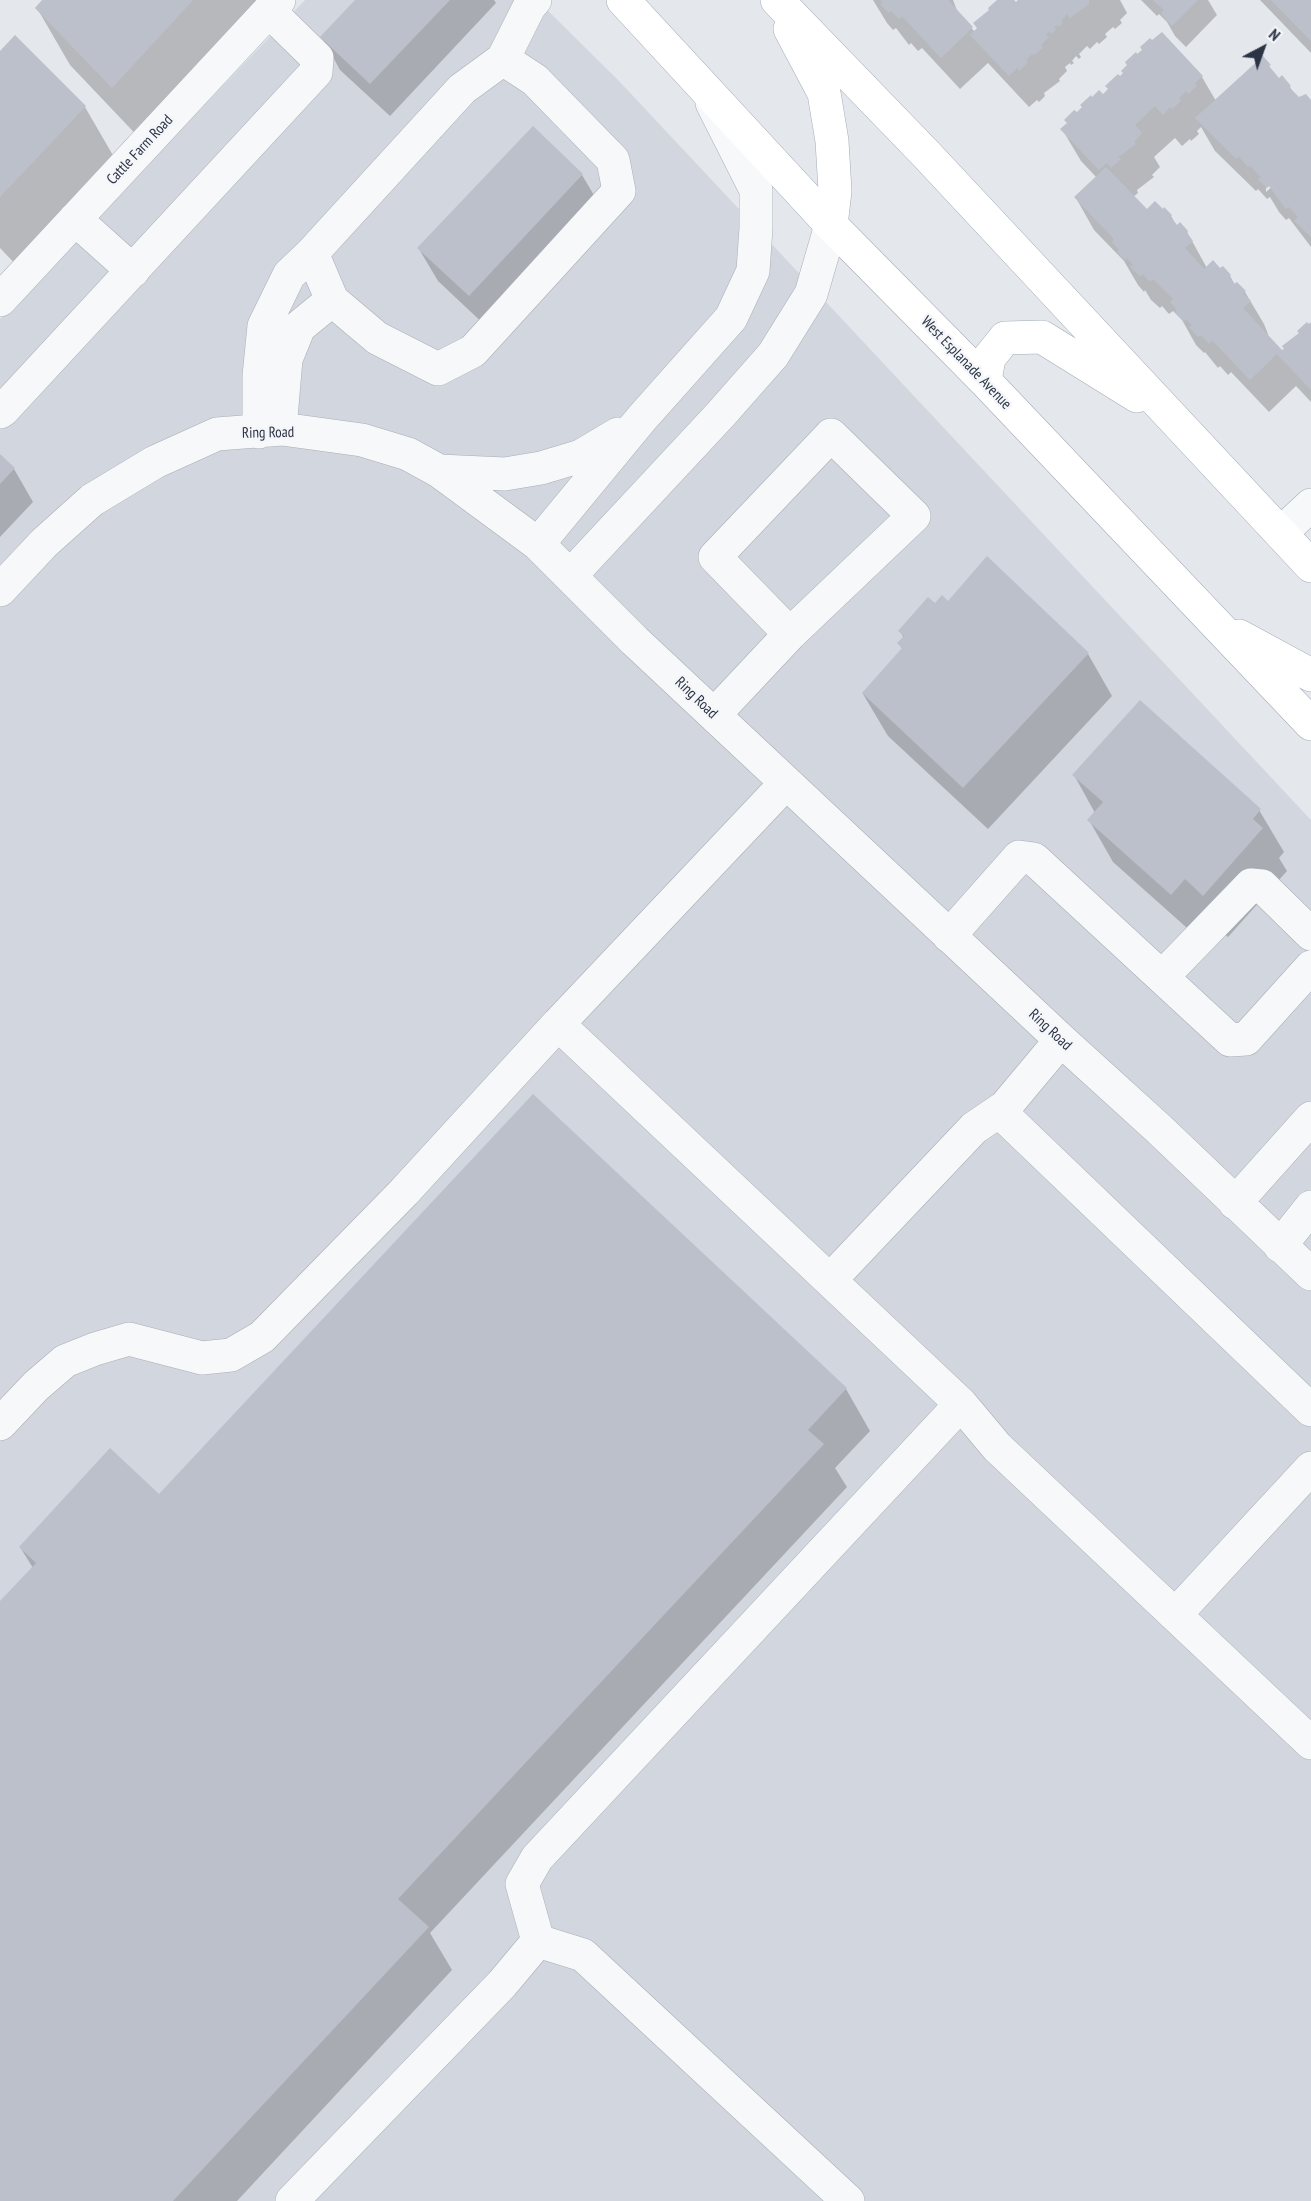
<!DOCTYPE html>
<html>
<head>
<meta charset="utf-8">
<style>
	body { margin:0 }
	#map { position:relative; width:1311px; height:2201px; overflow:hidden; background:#e4e7ec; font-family:"PT Sans Narrow",sans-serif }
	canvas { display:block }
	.north { position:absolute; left:1233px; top:18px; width:60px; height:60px; -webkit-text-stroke:4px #f4f6f9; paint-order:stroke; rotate:41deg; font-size:16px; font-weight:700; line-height:24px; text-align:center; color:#2b3445 }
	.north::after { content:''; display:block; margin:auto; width:21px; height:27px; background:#2b3445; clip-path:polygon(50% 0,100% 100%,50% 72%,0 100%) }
</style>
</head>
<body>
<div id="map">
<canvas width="1311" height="2201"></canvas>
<div class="north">N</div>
</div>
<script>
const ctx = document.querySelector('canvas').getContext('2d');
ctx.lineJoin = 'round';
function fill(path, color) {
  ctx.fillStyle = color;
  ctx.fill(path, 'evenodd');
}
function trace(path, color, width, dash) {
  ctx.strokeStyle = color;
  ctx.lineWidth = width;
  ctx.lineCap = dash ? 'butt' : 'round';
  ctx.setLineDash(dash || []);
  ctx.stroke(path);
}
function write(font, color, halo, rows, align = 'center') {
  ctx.font = font + ' "PT Sans Narrow",sans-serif';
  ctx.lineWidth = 5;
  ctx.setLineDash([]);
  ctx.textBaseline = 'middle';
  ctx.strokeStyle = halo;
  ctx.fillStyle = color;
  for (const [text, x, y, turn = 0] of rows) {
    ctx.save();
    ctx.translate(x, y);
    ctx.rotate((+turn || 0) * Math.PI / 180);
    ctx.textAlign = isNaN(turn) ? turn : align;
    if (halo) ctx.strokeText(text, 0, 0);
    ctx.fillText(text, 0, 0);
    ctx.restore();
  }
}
fill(new Path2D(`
	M 305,0 L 537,0 L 619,81 L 1311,820 L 1311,2201 L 0,2201 L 0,319 Z`), '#d2d6de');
fill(new Path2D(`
	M 44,0 L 278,0 L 146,145 L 70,65 L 37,8 Z
	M 357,0 L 494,0 L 496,3 L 390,116 L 340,70 L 322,37 Z
	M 873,0 L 953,0 L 958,13 L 975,32 L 1002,0 L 1012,0 L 1016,4 L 1020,0 L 1120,0 L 1127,13 L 1120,20 L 1122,23 L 1115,29 L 1113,27 L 1105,34 L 1107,37 L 1099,44 L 1097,42 L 1090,49 L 1087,46 L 1079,54 L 1081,57 L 1079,59 L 1076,56 L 1072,61 L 1074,63 L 1071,65 L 1070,63 L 1065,67 L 1067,71 L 1059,79 L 1060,81 L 1044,93 L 1045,96 L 1039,102 L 1037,100 L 1029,107 L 988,63 L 960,89 L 922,48 L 918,51 L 911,43 L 909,45 L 896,28 L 893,30 L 887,23 Z
	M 1141,0 L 1208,0 L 1217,15 L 1186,47 L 1175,36 L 1167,22 L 1159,14 L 1157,16 Z
	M 1260,0 L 1311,0 L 1311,53 Z
	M 1162,34 L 1202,77 L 1216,101 L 1263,58 L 1279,80 L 1282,77 L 1290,87 L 1296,97 L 1311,102 L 1311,247 L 1289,218 L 1286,220 L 1279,212 L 1270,197 L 1267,199 L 1258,189 L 1256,191 L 1215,151 L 1201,127 L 1197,131 L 1199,134 L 1191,141 L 1190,139 L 1182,146 L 1175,138 L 1154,157 L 1160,167 L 1152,175 L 1154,177 L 1137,190 L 1138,193 L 1133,197 L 1147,211 L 1171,216 L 1177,226 L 1187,232 L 1207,268 L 1230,276 L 1235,285 L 1245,292 L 1264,324 L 1268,334 L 1267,336 L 1282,352 L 1311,324 L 1311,402 L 1296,386 L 1269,412 L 1231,372 L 1228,375 L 1220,366 L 1218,368 L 1205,352 L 1204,353 L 1196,345 L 1182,320 L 1173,311 L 1169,314 L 1162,306 L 1160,308 L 1151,300 L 1145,290 L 1144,292 L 1138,285 L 1124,261 L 1094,230 L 1076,198 L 1097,178 L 1081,161 L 1062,129 L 1076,115 L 1103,96 L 1120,78 L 1137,56 ZM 1274,181 L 1276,183 L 1266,192 L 1266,188 Z
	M 0,53 L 85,107 L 118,164 L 19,268 L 0,248 Z
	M 582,175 L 601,207 L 488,328 L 438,281 L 419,249 Z
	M 0,456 L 14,469 L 33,502 L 0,537 Z
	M 987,558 L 1088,654 L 1112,696 L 988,829 L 888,736 L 863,694 L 903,650 L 899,644 L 904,638 L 900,631 L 935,605 L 948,603 Z
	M 1074,775 L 1259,810 L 1284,852 L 1279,858 L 1287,871 L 1228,937 L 1209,920 L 1196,936 L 1113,862 L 1089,820 L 1095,813 Z
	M 846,1389 L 870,1431 L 835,1468 L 847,1487 L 430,1933 L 452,1970 L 237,2201 L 0,2201 L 0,1603 L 33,1568 L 20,1547 L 159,1496 Z`), '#0003');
fill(new Path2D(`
	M 42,0 L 193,0 L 112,88 L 35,8 Z
	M 355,0 L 450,0 L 370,84 L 320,37 Z
	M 880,0 L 948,0 L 973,27 L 941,58 L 902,16 L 899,19 L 891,11 L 889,13 L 880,4 L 883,3 Z
	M 997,0 L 1014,0 L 1016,2 L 1018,0 L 1089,0 L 1089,4 L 1070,18 L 1067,14 L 1061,21 L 1063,23 L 1059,27 L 1057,25 L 1054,27 L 1056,30 L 1051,34 L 1050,31 L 1046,35 L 1049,37 L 1041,45 L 1043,48 L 1034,55 L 1032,54 L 1026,60 L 1028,62 L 1019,71 L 1017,68 L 1009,76 L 970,35 L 977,28 L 973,23 L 989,10 L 988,8 Z
	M 1153,0 L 1198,0 L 1172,26 L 1161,14 L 1164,10 Z
	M 1271,0 L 1311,0 L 1311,41 Z
	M 1162,32 L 1203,76 L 1195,83 L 1197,86 L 1188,94 L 1186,91 L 1179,98 L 1181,101 L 1172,109 L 1170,107 L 1163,115 L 1155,106 L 1135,125 L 1142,133 L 1134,142 L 1136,144 L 1118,157 L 1121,159 L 1111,168 L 1107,163 L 1099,170 L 1060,129 L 1067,123 L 1064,120 L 1074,110 L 1077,112 L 1082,107 L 1080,105 L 1091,95 L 1092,97 L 1099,90 L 1103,94 L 1108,89 L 1105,86 L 1118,74 L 1120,76 L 1123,73 L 1121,71 L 1127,65 L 1125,62 L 1136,52 L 1137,54 L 1142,50 L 1140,47 L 1150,38 L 1152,40 Z
	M 15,35 L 86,106 L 0,197 L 0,51 Z
	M 1263,56 L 1271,65 L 1269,66 L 1279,78 L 1282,75 L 1291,86 L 1289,87 L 1299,97 L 1306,94 L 1311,100 L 1311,237 L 1294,221 L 1298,217 L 1289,207 L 1286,209 L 1269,186 L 1267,188 L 1258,179 L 1261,177 L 1250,166 L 1248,167 L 1239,157 L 1236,159 L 1195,118 Z
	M 533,126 L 583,174 L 469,296 L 417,248 Z
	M 1106,167 L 1147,209 L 1155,201 L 1163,209 L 1164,207 L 1172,215 L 1170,217 L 1177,225 L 1180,222 L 1188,231 L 1187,233 L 1193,241 L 1185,248 L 1204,269 L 1213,260 L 1220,268 L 1223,266 L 1231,275 L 1229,277 L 1234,284 L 1237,282 L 1246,291 L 1243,293 L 1251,301 L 1243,308 L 1282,350 L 1284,349 L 1282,346 L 1299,333 L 1297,331 L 1307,322 L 1309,324 L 1311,322 L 1311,390 L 1277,354 L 1250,380 L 1212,340 L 1209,344 L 1201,335 L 1198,337 L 1189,327 L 1192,325 L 1186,319 L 1184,321 L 1175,312 L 1177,310 L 1170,302 L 1173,299 L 1153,279 L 1150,282 L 1143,274 L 1140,276 L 1130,267 L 1133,265 L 1127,258 L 1125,260 L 1117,252 L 1119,250 L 1112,242 L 1114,239 L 1074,197 Z
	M 0,454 L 15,468 L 0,484 Z
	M 987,556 L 1089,653 L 963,788 L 862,693 L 902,648 L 897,643 L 904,636 L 898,631 L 928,597 L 935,603 L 942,595 L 948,601 Z
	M 1140,700 L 1261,809 L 1253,819 L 1263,828 L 1203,896 L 1185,879 L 1171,895 L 1087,820 L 1103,802 L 1072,775 Z
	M 533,1094 L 847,1388 L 808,1430 L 824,1444 L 398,1899 L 429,1927 L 173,2201 L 0,2201 L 0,1601 L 36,1563 L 19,1547 L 110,1448 L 159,1494 Z`), '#bbc0ca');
const minor = new Path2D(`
	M 503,59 L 529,7 L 535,0
	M 75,219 L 133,271
	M 0,300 L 279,0
	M 0,412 L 3,410 L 316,72 L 317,58 L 269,11
	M 280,429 L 286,359 L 299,327 L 332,300
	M 259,432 L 259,376 L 264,326 L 289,275 L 312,253 L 462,89 L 503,59 L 535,80 L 613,160 L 619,191 L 473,351 L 438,369 L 377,338 L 332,300 L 312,253
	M 439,471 L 505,474 L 541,468 L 581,456 L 618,434
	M 1281,533 L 1311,505
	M 538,544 L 642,418 L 731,318 L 753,271 L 756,228 L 756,190 L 712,103
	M 571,575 L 721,414 L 773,355 L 811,294 L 831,225
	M 0,590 L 44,543 L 92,500 L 155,462 L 217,434 L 282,429 L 362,440 L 408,454 L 439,471 L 538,544 L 635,641 L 1061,1040 L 1159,1129 L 1311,1274
	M 714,715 L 790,634 L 914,516 L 831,435 L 715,557 L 790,634
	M 949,936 L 1019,857 L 1034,859 L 1230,1040 L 1246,1039 L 1311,967
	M 1162,977 L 1251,885 L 1262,886 L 1311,934
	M 558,1024 L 786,783
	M 999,1111 L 1311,1410
	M 1235,1203 L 1311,1118
	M 1280,1246 L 1311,1207
	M 830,1280 L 974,1128 L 1005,1107 L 1061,1040
	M 0,1424 L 36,1386 L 65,1361 L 95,1349 L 129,1339 L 202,1358 L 231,1355 L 262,1337 L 404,1192 L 558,1024 L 961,1404 L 997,1447 L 1311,1743
	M 1175,1615 L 1311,1468
	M 538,1941 L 583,1955 L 848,2201
	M 292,2201 L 502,1984 L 538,1941 L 522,1884 L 537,1858 L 961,1404`);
const major = new Path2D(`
	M 623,0 L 831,225 L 985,381 L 1311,724
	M 777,0 L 926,154 L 1311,566
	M 790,29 L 824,93 L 832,141 L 835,191 L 831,225
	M 985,381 L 989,358 L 1005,338 L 1042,337 L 1137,396
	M 1239,636 L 1311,675`);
trace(minor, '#a9aeb7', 34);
trace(major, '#a3abb8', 34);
trace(minor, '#f7f8fa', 33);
trace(major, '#fff', 33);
write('15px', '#2b3445', '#f4f6f9', [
	["Cattle Farm Road",140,150,-47],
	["West Esplanade Avenue",966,363,46],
	["Ring Road",268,433,-1],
	["Ring Road",696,698,44],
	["Ring Road",1050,1030,43]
]);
</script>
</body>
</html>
